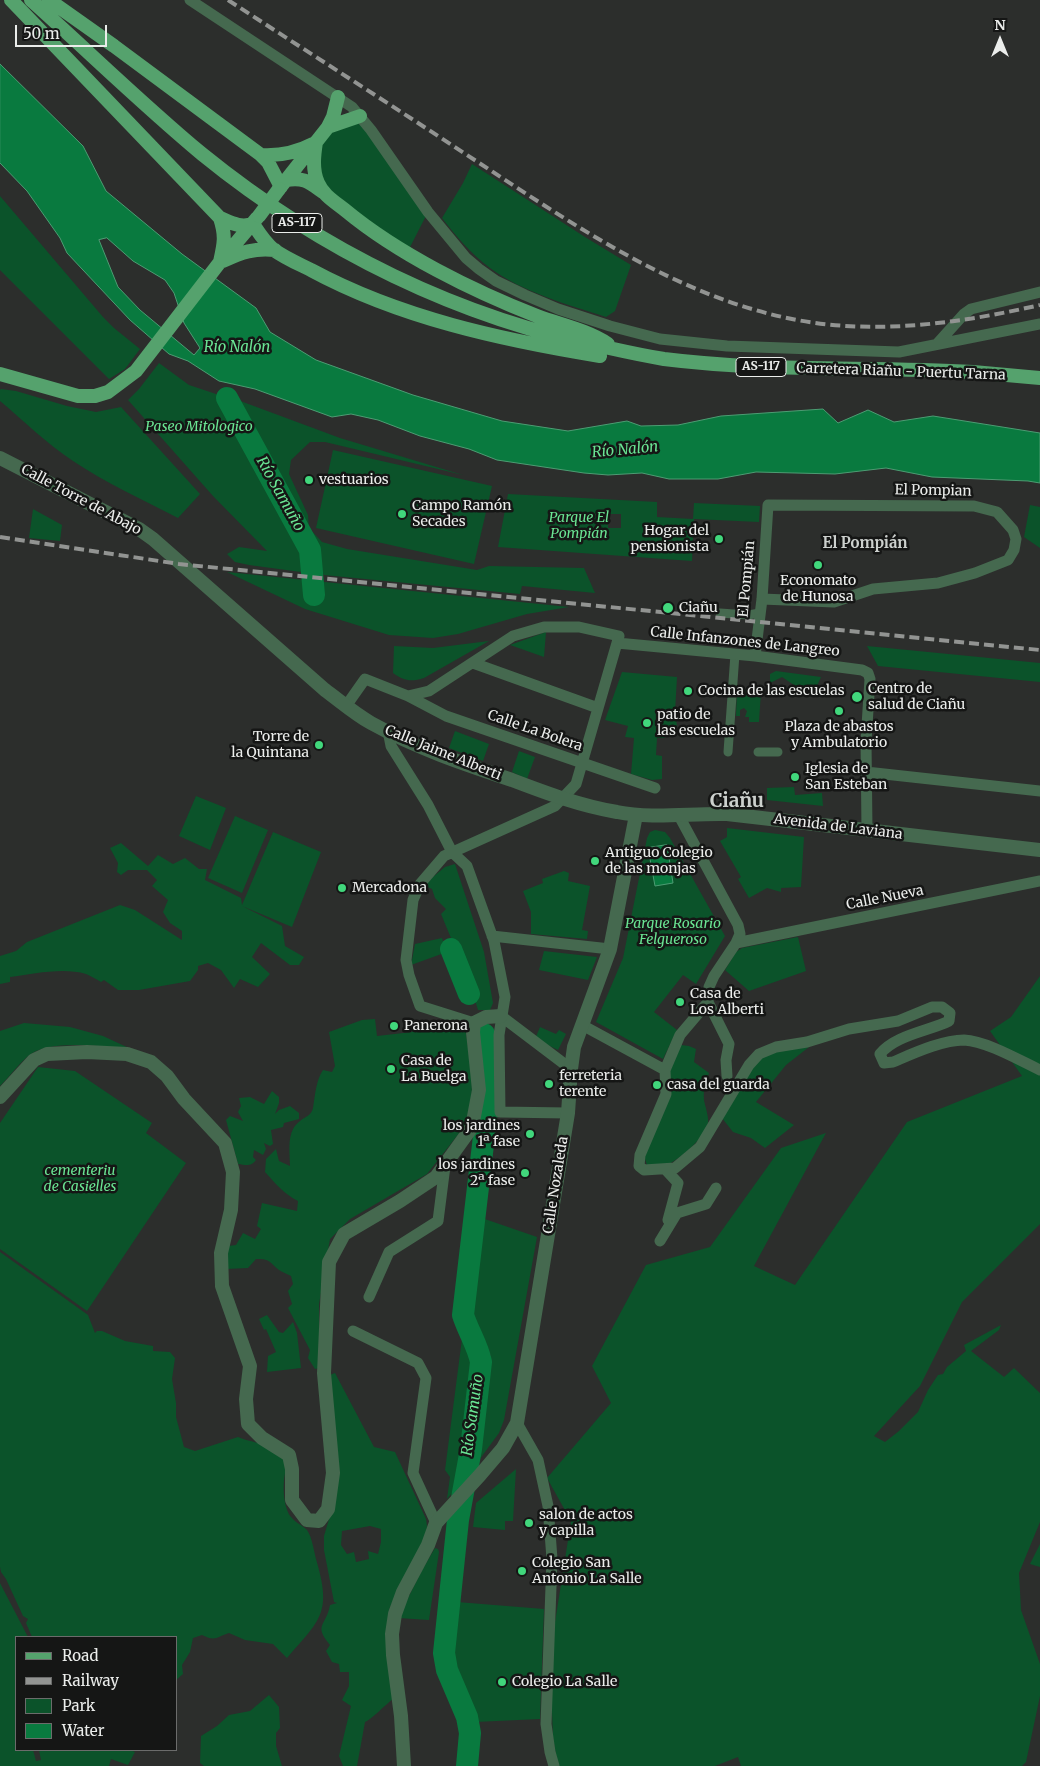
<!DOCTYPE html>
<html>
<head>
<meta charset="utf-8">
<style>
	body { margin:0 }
	#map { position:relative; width:1040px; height:1766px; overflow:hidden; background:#2c2e2c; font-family:Merriweather,serif }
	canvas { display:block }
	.legend { position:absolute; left:15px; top:1636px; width:162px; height:115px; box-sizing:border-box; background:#151615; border:1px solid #6b6c6b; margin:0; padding:6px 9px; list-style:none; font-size:15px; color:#ebedeb }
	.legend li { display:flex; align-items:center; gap:10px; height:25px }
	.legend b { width:25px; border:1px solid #6b6c6b }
	.north { position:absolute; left:975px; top:15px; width:50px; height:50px; -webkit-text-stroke:4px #151615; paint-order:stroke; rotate:0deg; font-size:14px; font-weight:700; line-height:20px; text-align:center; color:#ebedeb }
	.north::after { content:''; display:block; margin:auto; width:18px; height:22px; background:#ebedeb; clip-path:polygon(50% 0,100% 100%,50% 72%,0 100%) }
	.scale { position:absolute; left:15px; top:25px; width:92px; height:22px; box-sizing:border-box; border:2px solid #ebedeb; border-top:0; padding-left:6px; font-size:15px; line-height:18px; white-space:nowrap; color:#ebedeb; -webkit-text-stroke:4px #151615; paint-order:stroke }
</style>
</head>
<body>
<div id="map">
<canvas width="1040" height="1766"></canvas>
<ul class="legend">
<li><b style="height:6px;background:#55a26d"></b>Road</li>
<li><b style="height:6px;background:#929492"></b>Railway</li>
<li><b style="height:14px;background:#0b532a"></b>Park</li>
<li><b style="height:14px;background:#097a3f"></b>Water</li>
</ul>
<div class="north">N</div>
<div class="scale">50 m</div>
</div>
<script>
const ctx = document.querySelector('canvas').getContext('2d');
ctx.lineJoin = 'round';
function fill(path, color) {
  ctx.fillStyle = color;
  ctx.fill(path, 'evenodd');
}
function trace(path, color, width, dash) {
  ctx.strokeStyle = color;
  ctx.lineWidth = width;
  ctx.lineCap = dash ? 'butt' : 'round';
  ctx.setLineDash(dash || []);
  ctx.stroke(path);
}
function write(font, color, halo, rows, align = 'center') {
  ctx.font = font + ' Merriweather,serif';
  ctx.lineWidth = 5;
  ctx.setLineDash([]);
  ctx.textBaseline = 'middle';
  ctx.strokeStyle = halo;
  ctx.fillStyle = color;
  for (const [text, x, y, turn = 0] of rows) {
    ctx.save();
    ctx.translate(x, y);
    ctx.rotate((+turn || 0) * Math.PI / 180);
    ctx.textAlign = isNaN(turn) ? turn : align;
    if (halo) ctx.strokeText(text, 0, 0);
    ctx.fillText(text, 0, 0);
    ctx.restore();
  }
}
fill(new Path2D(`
	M 360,116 L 428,212 L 407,253 L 325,194 L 314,170 L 328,127 Z
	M 472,164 L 585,237 L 631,265 L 615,311 L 606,317 C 567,304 524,293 490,268 C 471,254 456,236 442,218 L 463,183 Z
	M 0,196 L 103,317 L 114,328 L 140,349 L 125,369 L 109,379 L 0,270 Z
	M 159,363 L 189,385 L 222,396 L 300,541 L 308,560 L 306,571 L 301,572 L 249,565 L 235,562 L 227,554 L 239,547 L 267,551 L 213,496 L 128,400 L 139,389 Z
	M 1,389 L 16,391 L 67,406 L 96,412 L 121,407 L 200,494 L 178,518 C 143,500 106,483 73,461 C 47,444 24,421 0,401 L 0,390 Z
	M 235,399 L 340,438 L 463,475 L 325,442 L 310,442 L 291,460 L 289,474 L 308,515 L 309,528 L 322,542 L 347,549 L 477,570 L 489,566 L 584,568 L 595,593 L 522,586 L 520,594 L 324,575 L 321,571 L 316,549 L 288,493 Z
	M 333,450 L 492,486 L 474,564 L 316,528 Z
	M 508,494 L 657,502 L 657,517 L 693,519 L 694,503 L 760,506 L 759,522 L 694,519 L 692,561 L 498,547 ZM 608,514 L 621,514 L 621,528 L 608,528 Z
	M 1030,505 L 1040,507 L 1040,548 L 1024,537 Z
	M 33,509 L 62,525 L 60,541 L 29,538 Z
	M 227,572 L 569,607 L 527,614 L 458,634 L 433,638 L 389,635 L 305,609 Z
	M 546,632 L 544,657 L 510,645 Z
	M 489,641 L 424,678 C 411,682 404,681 393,673 L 394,646 L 433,648 Z
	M 867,646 L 1040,663 L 1040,682 L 878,666 Z
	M 776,671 L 821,677 L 812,697 L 782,677 L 770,683 L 770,674 Z
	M 622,672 L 677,677 L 675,712 L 677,726 L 664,738 L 657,738 L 656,755 L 662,756 L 662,779 L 652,780 L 631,774 L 634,738 L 625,737 L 628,726 L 605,720 Z
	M 737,689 L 761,691 L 759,722 L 749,722 L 749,717 L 745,717 L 747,711 L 744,708 L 740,710 L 740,716 L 736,716 Z
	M 455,731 L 489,744 L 483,761 L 449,748 Z
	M 519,751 L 535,757 L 527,779 L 512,772 Z
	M 794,787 L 795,795 L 822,793 L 823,806 L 767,800 L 767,788 Z
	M 196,796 L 226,808 L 210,850 L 179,836 Z
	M 235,816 L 268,830 L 242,893 L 208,878 Z
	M 727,828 L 804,837 L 801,887 L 781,888 L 781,892 L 767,888 L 749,898 L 738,879 L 741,877 L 720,841 L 727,837 Z
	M 655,830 L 665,832 L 670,838 L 725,936 L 696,984 L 683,975 L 654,1012 L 677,1030 L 663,1059 L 596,1022 L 623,958 L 647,838 L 650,832 Z
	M 273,832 L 321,852 L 292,927 L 242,906 L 282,926 L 285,946 L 304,957 L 299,965 L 290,965 L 261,943 L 252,957 L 270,974 L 258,987 L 240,979 L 234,988 L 221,970 L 208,963 L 198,966 L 198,970 L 190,981 L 139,990 L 118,990 L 104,980 L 101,982 C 96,979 91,976 86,974 C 63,967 33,974 10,977 L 10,982 L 0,984 L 0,956 L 16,951 L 27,942 L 120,905 L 135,910 L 182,940 L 182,931 L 170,923 L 163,912 L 168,900 L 152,886 L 157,880 L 147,870 L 128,870 L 121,875 L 117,872 L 118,863 L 110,848 L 121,843 L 148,866 L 158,855 L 173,864 L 185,858 L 199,869 L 207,869 L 205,880 L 241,898 L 242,905 Z
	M 455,864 L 484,952 L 493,1003 L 490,1010 L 478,1010 L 470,984 L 441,914 L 446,909 L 435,898 L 432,889 L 423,885 L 445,867 Z
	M 564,871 L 569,873 L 568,881 L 590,886 L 582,930 L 588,931 L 587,939 L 531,934 L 531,912 L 523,891 L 543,883 L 542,879 Z
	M 798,937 L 806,971 L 749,991 L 725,970 L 736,952 L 742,948 Z
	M 442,938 L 447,952 L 411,965 L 415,944 Z
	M 544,951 L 597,957 L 588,980 L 539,970 Z
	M 1040,976 L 1040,1224 L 962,1302 L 920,1386 L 874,1436 L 885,1442 L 899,1431 L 918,1412 L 928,1390 L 938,1375 L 943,1374 L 947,1367 L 966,1351 L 964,1345 L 1001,1325 L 999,1330 L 971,1351 L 1004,1377 L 1014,1368 L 1040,1393 L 1040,1522 L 1019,1573 L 1021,1610 L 1040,1664 L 1040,1696 L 1026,1762 L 1022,1766 L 741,1766 L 738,1757 L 715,1766 L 558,1766 L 553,1738 L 551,1687 L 553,1635 L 571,1521 L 547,1478 L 611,1403 L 592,1366 L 646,1265 L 710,1247 L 781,1148 L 826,1133 L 754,1266 L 795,1285 L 907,1122 L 1022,1076 L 990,1031 L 1011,1017 Z
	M 375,1019 L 377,1036 L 412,1032 L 412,1025 L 446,1020 L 465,1026 C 469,1058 479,1097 464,1127 L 427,1174 L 350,1219 L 330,1239 L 319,1304 L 319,1368 L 315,1369 L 308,1358 L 310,1350 L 288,1308 L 292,1304 L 288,1291 L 293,1284 L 291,1276 C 287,1274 282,1272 279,1270 C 269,1262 271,1259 256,1259 L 248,1268 L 226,1269 L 228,1246 L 236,1245 L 243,1233 L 255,1239 L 261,1229 L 257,1226 L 262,1203 L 297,1211 L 298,1201 C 284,1194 275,1183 265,1172 L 266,1159 L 276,1149 L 279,1161 L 290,1166 C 290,1151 286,1131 300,1121 C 306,1116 311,1116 313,1108 C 315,1096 316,1080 323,1070 L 332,1072 L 335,1066 L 329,1032 L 362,1020 Z
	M 24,1023 L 70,1027 L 103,1036 L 131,1049 C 104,1047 48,1038 27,1057 C 17,1066 9,1077 0,1086 L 0,1031 Z
	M 540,1027 L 556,1034 L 559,1030 L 566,1034 L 558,1050 L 535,1039 Z
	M 681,1045 L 689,1046 L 696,1049 L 694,1062 L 709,1073 C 706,1083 703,1089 704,1100 C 705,1106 709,1117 708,1123 C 704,1139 678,1162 663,1166 C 658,1167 652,1166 647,1165 L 645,1159 L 645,1153 L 669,1070 Z
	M 809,1047 L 786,1065 L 756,1102 L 794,1125 L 765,1148 L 751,1138 L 733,1132 L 722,1118 C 732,1101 746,1068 763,1057 C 776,1048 794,1048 809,1047 Z
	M 38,1067 L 75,1071 L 152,1123 L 146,1133 L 186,1163 L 87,1311 L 0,1249 L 0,1123 Z
	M 272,1091 L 279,1097 L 279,1103 L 275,1114 L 279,1110 L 290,1106 L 299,1113 L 299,1119 L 284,1123 L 283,1127 L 271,1130 L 273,1144 L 270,1146 L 264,1143 L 266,1149 L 263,1155 L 254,1150 L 253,1157 L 256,1160 C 251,1167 246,1165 238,1164 L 226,1120 L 230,1116 L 243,1121 L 238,1112 L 241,1106 L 239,1098 L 250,1097 L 264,1104 Z
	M 479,1217 L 537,1237 L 504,1420 L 499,1433 L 474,1467 L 491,1355 L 470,1325 L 466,1310 Z
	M 0,1252 L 88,1315 L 95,1333 L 97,1331 L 102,1331 L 125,1341 L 153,1346 L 153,1351 L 170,1352 L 175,1358 L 172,1379 L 176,1403 L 176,1417 L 184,1447 L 195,1451 L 238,1437 C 251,1443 275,1444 283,1455 C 285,1458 286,1463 287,1467 C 282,1478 282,1508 292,1518 C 296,1523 302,1525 307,1530 C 312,1537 314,1551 316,1559 C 332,1613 321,1619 287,1658 L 273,1644 L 245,1640 L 229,1633 C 216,1637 216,1642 202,1635 L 193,1638 L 190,1652 L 182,1665 L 183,1674 L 176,1680 L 176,1637 L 32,1637 L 26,1623 L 28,1619 L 23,1616 L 6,1579 L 1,1572 L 0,1567 Z
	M 267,1315 L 279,1332 L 283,1333 L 293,1322 L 297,1333 L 301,1368 L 267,1372 L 268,1356 L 276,1352 L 266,1329 L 264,1330 L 259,1319 Z
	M 463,1331 L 480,1357 L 466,1477 L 447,1499 L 450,1477 L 445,1470 Z
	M 335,1373 L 374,1447 L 395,1452 L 426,1519 L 427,1526 L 426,1536 L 390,1607 L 387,1625 L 393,1699 C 385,1705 372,1719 365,1722 L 357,1766 L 343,1766 L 339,1756 L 351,1706 L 342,1700 L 349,1686 L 349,1672 L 340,1672 L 339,1664 L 332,1662 L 326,1651 L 330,1645 C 313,1624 326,1627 330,1605 L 337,1603 L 334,1602 L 324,1550 L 324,1536 L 332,1509 L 330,1375 ZM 370,1526 L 381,1529 L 381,1542 L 378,1554 L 368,1551 L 369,1559 L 356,1562 L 354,1552 L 347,1554 L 341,1545 L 342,1531 Z
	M 516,1469 L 513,1521 L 505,1521 L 505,1530 L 473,1527 L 476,1503 Z
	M 1040,1544 L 1040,1567 L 1030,1564 Z
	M 435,1548 L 438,1549 L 439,1552 L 429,1620 L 398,1618 L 422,1570 Z
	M 0,1583 L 28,1637 L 16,1637 L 16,1750 L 33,1750 L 36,1761 L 41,1760 L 39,1750 L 130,1750 L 135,1752 L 128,1765 L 111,1759 L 109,1766 L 0,1766 Z
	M 457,1602 L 544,1609 L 540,1719 L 475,1722 L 473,1709 L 452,1655 Z
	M 269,1695 L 279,1707 L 280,1728 L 276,1733 L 276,1746 L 282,1766 L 204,1766 L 200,1763 L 201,1736 L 217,1726 L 229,1715 L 250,1711 Z`), '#0b532a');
const water = new Path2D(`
	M 0,64 L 83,146 L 106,191 L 182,254 L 256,308 L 270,332 L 316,360 L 413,395 L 502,421 L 568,431 L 627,421 L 641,426 L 678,425 L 721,416 L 823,409 L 838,423 L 868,410 L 894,422 L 933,416 L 1040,433 L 1040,483 L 1028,481 L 932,477 L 886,468 L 835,474 L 756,472 L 718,479 L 669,479 L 642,473 L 608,475 L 584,473 L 497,460 L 469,449 L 420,436 L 378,420 L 351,414 L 332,417 L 255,389 L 219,381 L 188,361 L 169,354 L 130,320 L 67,253 L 60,238 L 27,191 L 0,163 ZM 107,238 L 133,261 L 165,280 L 174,293 L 184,323 L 200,348 L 194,355 L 140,310 L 118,287 L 99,240 Z
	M 667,845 L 673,883 L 655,886 L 648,848 Z`);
fill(water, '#097a3f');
trace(water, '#4d9c73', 1);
trace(new Path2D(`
	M 227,398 L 310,550 L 314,595
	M 451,949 L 469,994
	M 467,1766 L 470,1733 L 467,1717 L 447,1670 L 444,1653 L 458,1520 L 471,1449 L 481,1362 C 478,1346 468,1331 463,1315 L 488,1102 L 486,1045 L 484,1034`), '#097a3f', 22);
trace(new Path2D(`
	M 720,613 L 748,615 L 760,613
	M 728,752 L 735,654
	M 758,752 L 778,752`), '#45694f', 9);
trace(new Path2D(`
	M 190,0 L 352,107 L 371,130 L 428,212 L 466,258 L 479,269 L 496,281 L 525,295 L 558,309 L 610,326 L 660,339 L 727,346 L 899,352 L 1040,324
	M 937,344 L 964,314 L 971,309 L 1040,292
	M 617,643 L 755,656 L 862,670 L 868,673 L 870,679 L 866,741 L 867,830
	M 755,656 L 762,599 L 768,505 L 974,506 L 997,512 L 1013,530 L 1016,539 L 1014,550 L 1008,560 L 975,573 L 938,583 L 873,589 L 834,602 L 762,599
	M 473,663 L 598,708
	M 408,696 L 446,716 L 655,788
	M 346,706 L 365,679 L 408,696 L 429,691 L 513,636 L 544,627 L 579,627 L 619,636 L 576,784 L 555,806 L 444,856 L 420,884 L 413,900 L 406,960 L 409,975 L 420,1006 L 474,1023
	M 388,731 L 391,746 L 428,805 L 452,852 L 467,866 L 494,941 L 505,997 L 499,1035 L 500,1112 L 568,1113
	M 866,772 L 1040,791
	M 678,814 L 738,925 L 740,934 L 736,943 L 714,976 L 709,987 L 708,1002 L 729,1044 L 726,1060 L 727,1076
	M 492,936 L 610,949
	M 736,943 L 1040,881
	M 708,1002 L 680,1035 L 665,1070 L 666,1094 L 640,1155 L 639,1166 L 644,1170 L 675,1168 L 700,1147 L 749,1065 L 759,1054 L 776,1047 L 807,1042 L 849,1029 L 898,1021 L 932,1007 L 942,1007 L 950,1013 L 949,1021 C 929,1031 895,1035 880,1054 L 884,1063 L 893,1062 C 912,1054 942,1040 964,1040 C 986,1041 1019,1060 1040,1070
	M 501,1016 L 571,1069
	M 582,1025 L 665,1070
	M 666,1170 L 678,1183 L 668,1220
	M 660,1241 L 677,1213 L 706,1204 L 716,1188
	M 369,1297 L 389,1252 L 438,1221 L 445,1166
	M 353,1331 L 418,1363 L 426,1378 L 413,1473 L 436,1523
	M 517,1423 L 538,1460 L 548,1506 L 552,1559 L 546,1724 L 550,1752 L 554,1766`), '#45694f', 11);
trace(new Path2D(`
	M 0,458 L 139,529 L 153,539 L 325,690 C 340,701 355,714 371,723 C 416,748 464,764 512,780 C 546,793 581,806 617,812 C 653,819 690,813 727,814 L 1040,850
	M 0,1097 L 34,1060 L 47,1054 L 87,1052 L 127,1054 L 151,1062 L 167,1076 L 184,1099 L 225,1143 L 233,1172 L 231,1210 L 221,1253 L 222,1286 L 250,1366 L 246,1399 L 248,1424 L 262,1438 L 289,1455 L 292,1469 L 292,1500 L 307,1520 L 319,1521 L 328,1509 L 333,1473 L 324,1373 L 329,1262 L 344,1234 L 400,1201 L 436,1177 L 472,1127 L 479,1090 L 473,1032 L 474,1023 L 486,1017 L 501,1016
	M 404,1766 L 401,1716 L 393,1655 L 392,1634 L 395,1614 L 403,1592 L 428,1545 L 436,1523 L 480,1475 L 503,1448 L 517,1423 L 568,1113 L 571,1069 L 574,1047 L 610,949 L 636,815`), '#45694f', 14);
trace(new Path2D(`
	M 11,0 L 220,218 C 226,236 224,244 220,262
	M 31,0 C 88,51 143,105 202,154 C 320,250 460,319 609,348 C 627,352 646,356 664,359 C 767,372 870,366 973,372 C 995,374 1018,376 1040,378
	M 49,0 L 114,46 L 261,155 L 268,162 L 281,187
	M 328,127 L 360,116
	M 316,142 C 314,155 312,170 318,183 C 323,195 335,202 345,210 C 398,254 473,291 537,316 C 561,325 587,330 608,344
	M 261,155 C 280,156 296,153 313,144
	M 286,180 C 304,177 309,182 323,192
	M 279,189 L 328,127 L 333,117 L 338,97
	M 220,218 C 232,223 240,228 253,224
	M 253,224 C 259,233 265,243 274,250 C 285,258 299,264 311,270 C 400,318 502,340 600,356
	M 223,261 C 242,252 254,248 275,250
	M 0,374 L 78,396 L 95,396 L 108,392 L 136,371 L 220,262 L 257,218`), '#55a26d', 14);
trace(new Path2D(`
	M 228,0 C 308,52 388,103 467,155 C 570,222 675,297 797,320 C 878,335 961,323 1040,305
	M 0,537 L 179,564 L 1040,650`), '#929492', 4, [10, 5]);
trace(new Path2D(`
	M 259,216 L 279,189`), '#55a26d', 14);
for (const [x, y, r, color] of [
	[309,480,5,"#41d77c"],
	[402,514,5,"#41d77c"],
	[719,539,5,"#41d77c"],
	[818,565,5,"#41d77c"],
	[668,608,6,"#41d77c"],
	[688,691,5,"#41d77c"],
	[857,697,6,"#41d77c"],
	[839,711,5,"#41d77c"],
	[647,723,5,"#41d77c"],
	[319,745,5,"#41d77c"],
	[795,777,5,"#41d77c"],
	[595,861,5,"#41d77c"],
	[342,888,5,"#41d77c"],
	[680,1002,5,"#41d77c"],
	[394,1026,5,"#41d77c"],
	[391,1069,5,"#41d77c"],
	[549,1084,5,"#41d77c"],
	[657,1085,5,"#41d77c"],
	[530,1134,5,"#41d77c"],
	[525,1173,5,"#41d77c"],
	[529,1523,5,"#41d77c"],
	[522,1571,5,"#41d77c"],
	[502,1682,5,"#41d77c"]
]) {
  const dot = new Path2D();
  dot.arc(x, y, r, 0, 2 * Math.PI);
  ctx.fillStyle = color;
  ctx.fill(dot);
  trace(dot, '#151615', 2);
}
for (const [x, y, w] of [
	[297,223,50],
	[761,367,50]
]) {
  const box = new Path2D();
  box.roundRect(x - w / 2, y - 9.5, w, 19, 4);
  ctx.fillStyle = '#151615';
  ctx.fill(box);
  trace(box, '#ebedeb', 1);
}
write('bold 12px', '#ebedeb', null, [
	["AS-117",297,223],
	["AS-117",761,367]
]);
write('14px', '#ebedeb', '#151615', [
	["Carretera Riañu - Puertu Tarna",901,372,2],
	["El Pompian",933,491,1],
	["Calle Torre de Abajo",81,500,28],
	["El Pompián",747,579,-85],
	["Calle Infanzones de Langreo",745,642,6],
	["Calle La Bolera",535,731,19],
	["Calle Jaime Alberti",443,753,22],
	["Avenida de Laviana",838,827,7],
	["Calle Nueva",885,898,-11],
	["Calle Nozaleda",556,1185,-81]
]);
write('italic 14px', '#6ae593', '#151615', [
	["Paseo Mitologico",199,427],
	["Parque El",579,518],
	["Pompián",579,534],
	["Parque Rosario",673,924],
	["Felgueroso",673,940],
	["cementeriu",80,1171],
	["de Casielles",80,1187]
]);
write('14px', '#ebedeb', '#151615', [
	["vestuarios",319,480],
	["Campo Ramón",412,506],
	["Secades",412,522],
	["Hogar del",709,531,"right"],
	["pensionista",709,547,"right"],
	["Economato",818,581,"center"],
	["de Hunosa",818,597,"center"],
	["Ciañu",679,608],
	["Centro de",868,689],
	["salud de Ciañu",868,705],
	["Cocina de las escuelas",698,691],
	["patio de",657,715],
	["las escuelas",657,731],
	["Plaza de abastos",839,727,"center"],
	["y Ambulatorio",839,743,"center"],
	["Torre de",309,737,"right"],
	["la Quintana",309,753,"right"],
	["Iglesia de",805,769],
	["San Esteban",805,785],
	["Antiguo Colegio",605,853],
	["de las monjas",605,869],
	["Mercadona",352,888],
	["Casa de",690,994],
	["Los Alberti",690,1010],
	["Panerona",404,1026],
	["Casa de",401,1061],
	["La Buelga",401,1077],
	["ferreteria",559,1076],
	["terente",559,1092],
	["casa del guarda",667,1085],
	["los jardines",520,1126,"right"],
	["1ª fase",520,1142,"right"],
	["los jardines",515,1165,"right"],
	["2ª fase",515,1181,"right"],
	["salon de actos",539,1515],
	["y capilla",539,1531],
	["Colegio San",532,1563],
	["Antonio La Salle",532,1579],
	["Colegio La Salle",512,1682]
], 'left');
write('italic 15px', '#6ae594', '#151615', [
	["Río Nalón",237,348],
	["Río Nalón",625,450,-5],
	["Río Samuño",280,494,61],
	["Río Samuño",473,1415,-82]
]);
write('bold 15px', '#ccd0cd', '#151615', [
	["El Pompián",865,544]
]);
write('bold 19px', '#ccd0cd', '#151615', [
	["Ciañu",737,802]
]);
</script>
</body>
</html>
